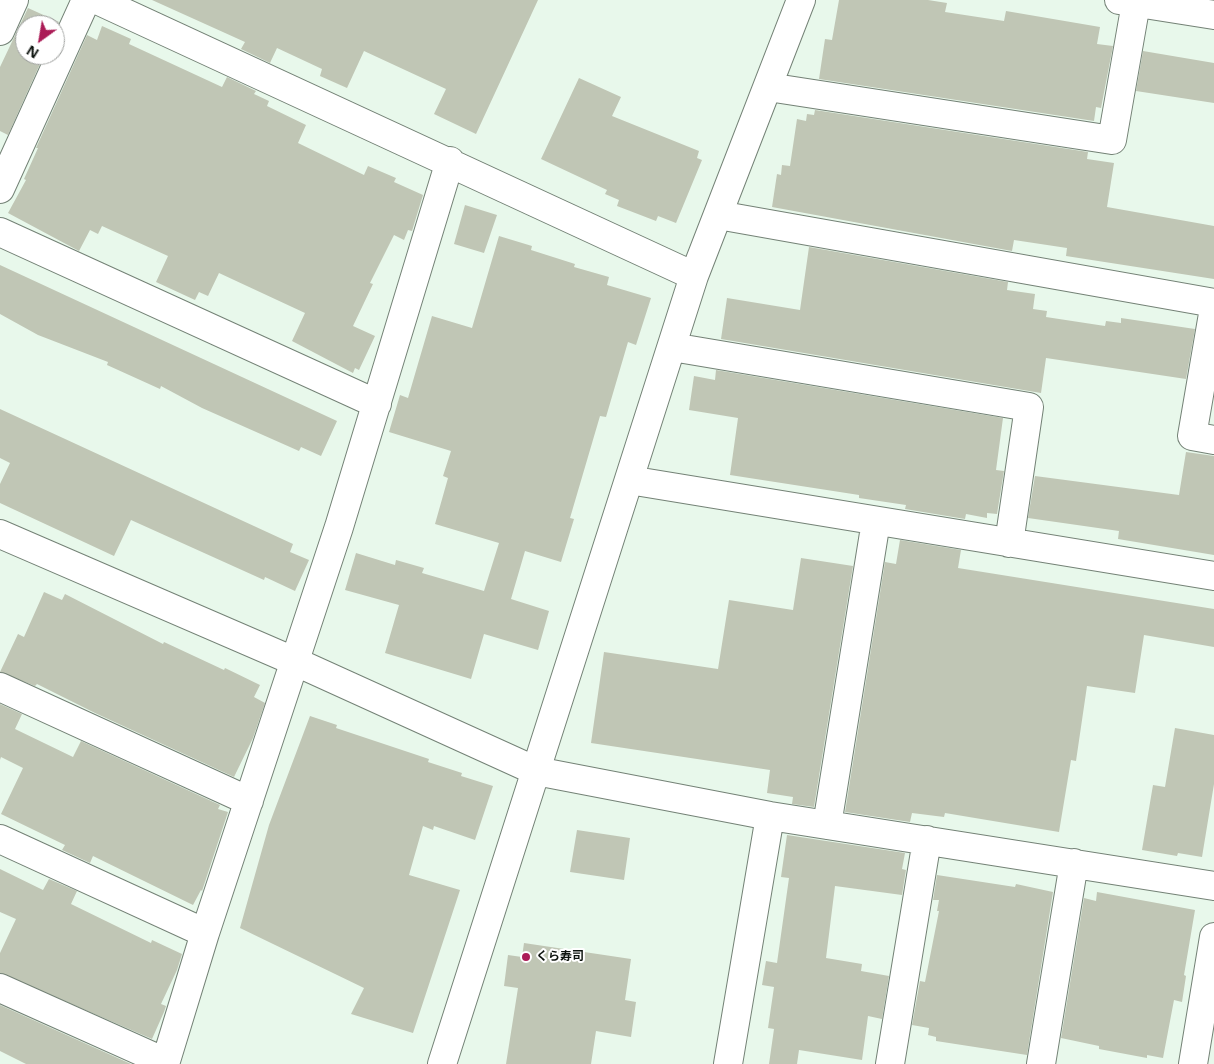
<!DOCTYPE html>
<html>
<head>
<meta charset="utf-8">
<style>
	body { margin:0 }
	#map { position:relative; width:1214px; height:1064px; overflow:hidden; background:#e8f8eb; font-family:"Noto Sans",sans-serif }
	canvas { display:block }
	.north { position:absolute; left:15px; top:15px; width:50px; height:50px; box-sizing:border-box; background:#fff; border:1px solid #9ea09e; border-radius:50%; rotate:212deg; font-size:14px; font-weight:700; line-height:20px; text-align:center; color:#0c120d }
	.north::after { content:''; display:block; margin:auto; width:18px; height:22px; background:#ab1b56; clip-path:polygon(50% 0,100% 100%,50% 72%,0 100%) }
</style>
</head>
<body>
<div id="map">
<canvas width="1214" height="1064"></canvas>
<div class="north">N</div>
</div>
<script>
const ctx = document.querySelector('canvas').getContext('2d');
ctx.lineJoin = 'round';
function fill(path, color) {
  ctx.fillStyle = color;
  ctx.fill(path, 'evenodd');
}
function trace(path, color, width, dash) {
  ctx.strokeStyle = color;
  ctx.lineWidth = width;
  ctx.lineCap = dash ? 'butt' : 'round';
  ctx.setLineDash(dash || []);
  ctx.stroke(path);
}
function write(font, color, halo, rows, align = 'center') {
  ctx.font = font + ' "Noto Sans","Noto Sans JP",sans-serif';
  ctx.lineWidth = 4;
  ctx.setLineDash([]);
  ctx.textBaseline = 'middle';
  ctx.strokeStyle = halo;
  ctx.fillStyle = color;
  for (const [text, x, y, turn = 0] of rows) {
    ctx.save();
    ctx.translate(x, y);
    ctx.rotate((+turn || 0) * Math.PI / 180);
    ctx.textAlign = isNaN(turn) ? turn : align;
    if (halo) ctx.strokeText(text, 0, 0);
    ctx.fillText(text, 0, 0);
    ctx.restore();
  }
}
fill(new Path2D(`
	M 152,0 L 538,0 L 476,134 L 434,114 L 446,89 L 364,51 L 347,88 L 320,76 L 322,69 L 277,48 L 270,63 L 241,49 L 245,42 Z
	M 839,0 L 928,0 L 947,3 L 945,12 L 1004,21 L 1006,11 L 1100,27 L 1097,44 L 1113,46 L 1101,108 L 1096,107 L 1094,121 L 819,79 L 825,39 L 832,40 Z
	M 28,8 L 59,22 L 55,30 L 55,25 L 25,25 L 25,55 L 44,55 L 8,135 L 0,131 L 0,67 Z
	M 102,26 L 131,39 L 129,44 L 222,87 L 227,77 L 256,91 L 254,94 L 269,101 L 267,106 L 306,125 L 298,143 L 364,175 L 368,166 L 396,178 L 394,182 L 423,195 L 412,231 L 408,230 L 404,240 L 394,235 L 370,283 L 373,284 L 353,326 L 375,336 L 359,370 L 355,368 L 353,373 L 292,341 L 305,313 L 219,273 L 208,296 L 199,292 L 195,300 L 156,282 L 168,256 L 102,226 L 98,234 L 90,230 L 79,251 L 8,213 L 26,180 L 24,179 L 38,148 L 36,148 L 87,35 L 97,40 Z
	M 1143,51 L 1214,63 L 1214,103 L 1136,91 Z
	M 579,78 L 621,97 L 612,116 L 699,151 L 697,158 L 702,160 L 676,223 L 658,216 L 656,221 L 617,206 L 619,200 L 605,194 L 607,190 L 541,159 Z
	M 815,110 L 1088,152 L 1087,159 L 1114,163 L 1107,207 L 1214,226 L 1214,279 L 1066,256 L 1067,248 L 1014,240 L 1012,251 L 772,207 L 777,174 L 781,175 L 782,165 L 790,166 L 797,119 L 806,121 L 807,114 L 814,115 Z
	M 465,205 L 497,215 L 484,253 L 454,244 Z
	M 499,236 L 532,246 L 531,250 L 575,264 L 574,267 L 609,277 L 607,285 L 651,298 L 636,345 L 628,342 L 606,417 L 600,416 L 570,518 L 574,519 L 561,562 L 525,551 L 511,599 L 549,611 L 538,650 L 484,634 L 471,679 L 385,653 L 399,605 L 345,590 L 356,553 L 395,565 L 396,560 L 424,568 L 422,573 L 484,591 L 499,543 L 435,524 L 448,478 L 443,476 L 451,451 L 389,432 L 400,395 L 408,398 L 432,316 L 472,328 Z
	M 809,247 L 1008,282 L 1007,290 L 1035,294 L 1033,309 L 1047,311 L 1046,317 L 1105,326 L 1106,321 L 1121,323 L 1121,318 L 1195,329 L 1186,379 L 1046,358 L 1041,393 L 721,339 L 727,298 L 800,310 Z
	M 0,265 L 337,421 L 321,456 L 301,447 L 299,451 L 202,408 L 161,386 L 160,389 L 107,365 L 108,362 L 38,335 L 0,314 Z
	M 716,370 L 1003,418 L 996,470 L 1004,471 L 997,514 L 987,513 L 987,518 L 966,514 L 965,519 L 905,509 L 906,505 L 859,498 L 859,495 L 730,475 L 738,418 L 689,410 L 694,376 L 715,380 Z
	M 0,409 L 293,544 L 290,552 L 309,560 L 295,591 L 265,577 L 264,580 L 131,520 L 114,556 L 0,503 L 0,484 L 10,463 L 0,458 Z
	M 1186,452 L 1214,456 L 1214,555 L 1118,539 L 1119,531 L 1028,518 L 1035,476 L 1179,495 Z
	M 900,540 L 961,550 L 958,568 L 1214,609 L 1214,647 L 1144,635 L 1135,693 L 1087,686 L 1076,761 L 1071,760 L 1059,832 L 945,813 L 944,817 L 912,813 L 910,822 L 845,812 L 885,562 L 896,564 Z
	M 801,558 L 853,566 L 814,807 L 792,804 L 793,797 L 767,793 L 770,770 L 591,743 L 604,652 L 718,669 L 729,600 L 793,610 Z
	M 44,592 L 62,600 L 65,594 L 163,644 L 164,642 L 224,670 L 225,668 L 260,685 L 254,697 L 265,703 L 253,738 L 234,777 L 95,713 L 37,684 L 35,686 L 0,672 L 18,634 L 24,637 Z
	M 0,704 L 22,714 L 15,729 L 73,757 L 81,741 L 220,805 L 218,809 L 228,812 L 202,891 L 201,890 L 193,905 L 93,856 L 90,863 L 62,850 L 65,845 L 1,814 L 23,768 L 1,757 L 0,760 Z
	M 310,716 L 337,725 L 336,728 L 429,759 L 428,762 L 462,773 L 461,776 L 493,786 L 475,840 L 434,826 L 433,830 L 423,826 L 409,875 L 460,890 L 413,1033 L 351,1014 L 364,988 L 240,928 L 269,825 Z
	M 1175,728 L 1214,735 L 1214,784 L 1202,857 L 1178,853 L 1177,856 L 1142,850 L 1153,785 L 1165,787 Z
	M 577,830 L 630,838 L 624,880 L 570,872 Z
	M 787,835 L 905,853 L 902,869 L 906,870 L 902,895 L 835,886 L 826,958 L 862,964 L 861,971 L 889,976 L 882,1019 L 868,1016 L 862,1060 L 799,1050 L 797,1064 L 769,1064 L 774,1029 L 768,1028 L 774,987 L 762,985 L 766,961 L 777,963 L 789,878 L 781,877 Z
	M 0,869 L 43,890 L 49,879 L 77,891 L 71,904 L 151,943 L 152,940 L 182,954 L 177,970 L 161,1004 L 166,1006 L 164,1012 L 152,1039 L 0,973 L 0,953 L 16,919 L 0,912 Z
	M 937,875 L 1015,887 L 1016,884 L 1053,892 L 1027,1055 L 936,1041 L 936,1037 L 928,1035 L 929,1028 L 912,1025 L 920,981 L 925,982 L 939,911 L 937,911 L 939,900 L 933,900 Z
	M 1097,892 L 1195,910 L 1184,975 L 1186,976 L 1182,1002 L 1174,1000 L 1163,1058 L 1147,1055 L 1147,1058 L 1099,1049 L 1099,1046 L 1061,1038 L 1084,898 L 1096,901 Z
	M 524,943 L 631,959 L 625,1000 L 636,1002 L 631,1037 L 596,1031 L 591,1064 L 506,1064 L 518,988 L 504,986 L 508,955 L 522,957 Z
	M 0,1005 L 131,1064 L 26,1064 L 0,1051 Z`), '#c0c6b5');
const minor = new Path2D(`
	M 97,0 L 694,276
	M 1119,0 L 1214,15
	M 0,31 L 14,0
	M 768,87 L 1112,140 L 1136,3
	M 0,189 L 86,0
	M 718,215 L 1214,303
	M 0,232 L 377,404
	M 1214,308 L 1192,436 L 1214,440
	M 672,347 L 1029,407 L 1009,543
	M 629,480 L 1214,576
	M 0,534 L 296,662 L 536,771 L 770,816 L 1214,886
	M 0,687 L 249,801
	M 827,825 L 876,521
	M 0,839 L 205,933
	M 0,988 L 165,1062
	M 165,1064 L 205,933 L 339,527 L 450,161
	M 442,1064 L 694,276 L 801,0
	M 728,1064 L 770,816
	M 890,1064 L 927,840
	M 1041,1064 L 1074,863
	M 1193,1064 L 1214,937`);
trace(minor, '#748276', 30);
trace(minor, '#fff', 28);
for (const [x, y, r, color] of [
	[526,957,5,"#ab1b56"]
]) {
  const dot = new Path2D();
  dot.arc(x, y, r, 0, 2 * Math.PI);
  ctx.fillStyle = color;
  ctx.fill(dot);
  trace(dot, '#fff', 2);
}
write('bold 12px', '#0c120d', '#fff', [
	["くら寿司",536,957]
], 'left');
</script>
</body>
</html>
